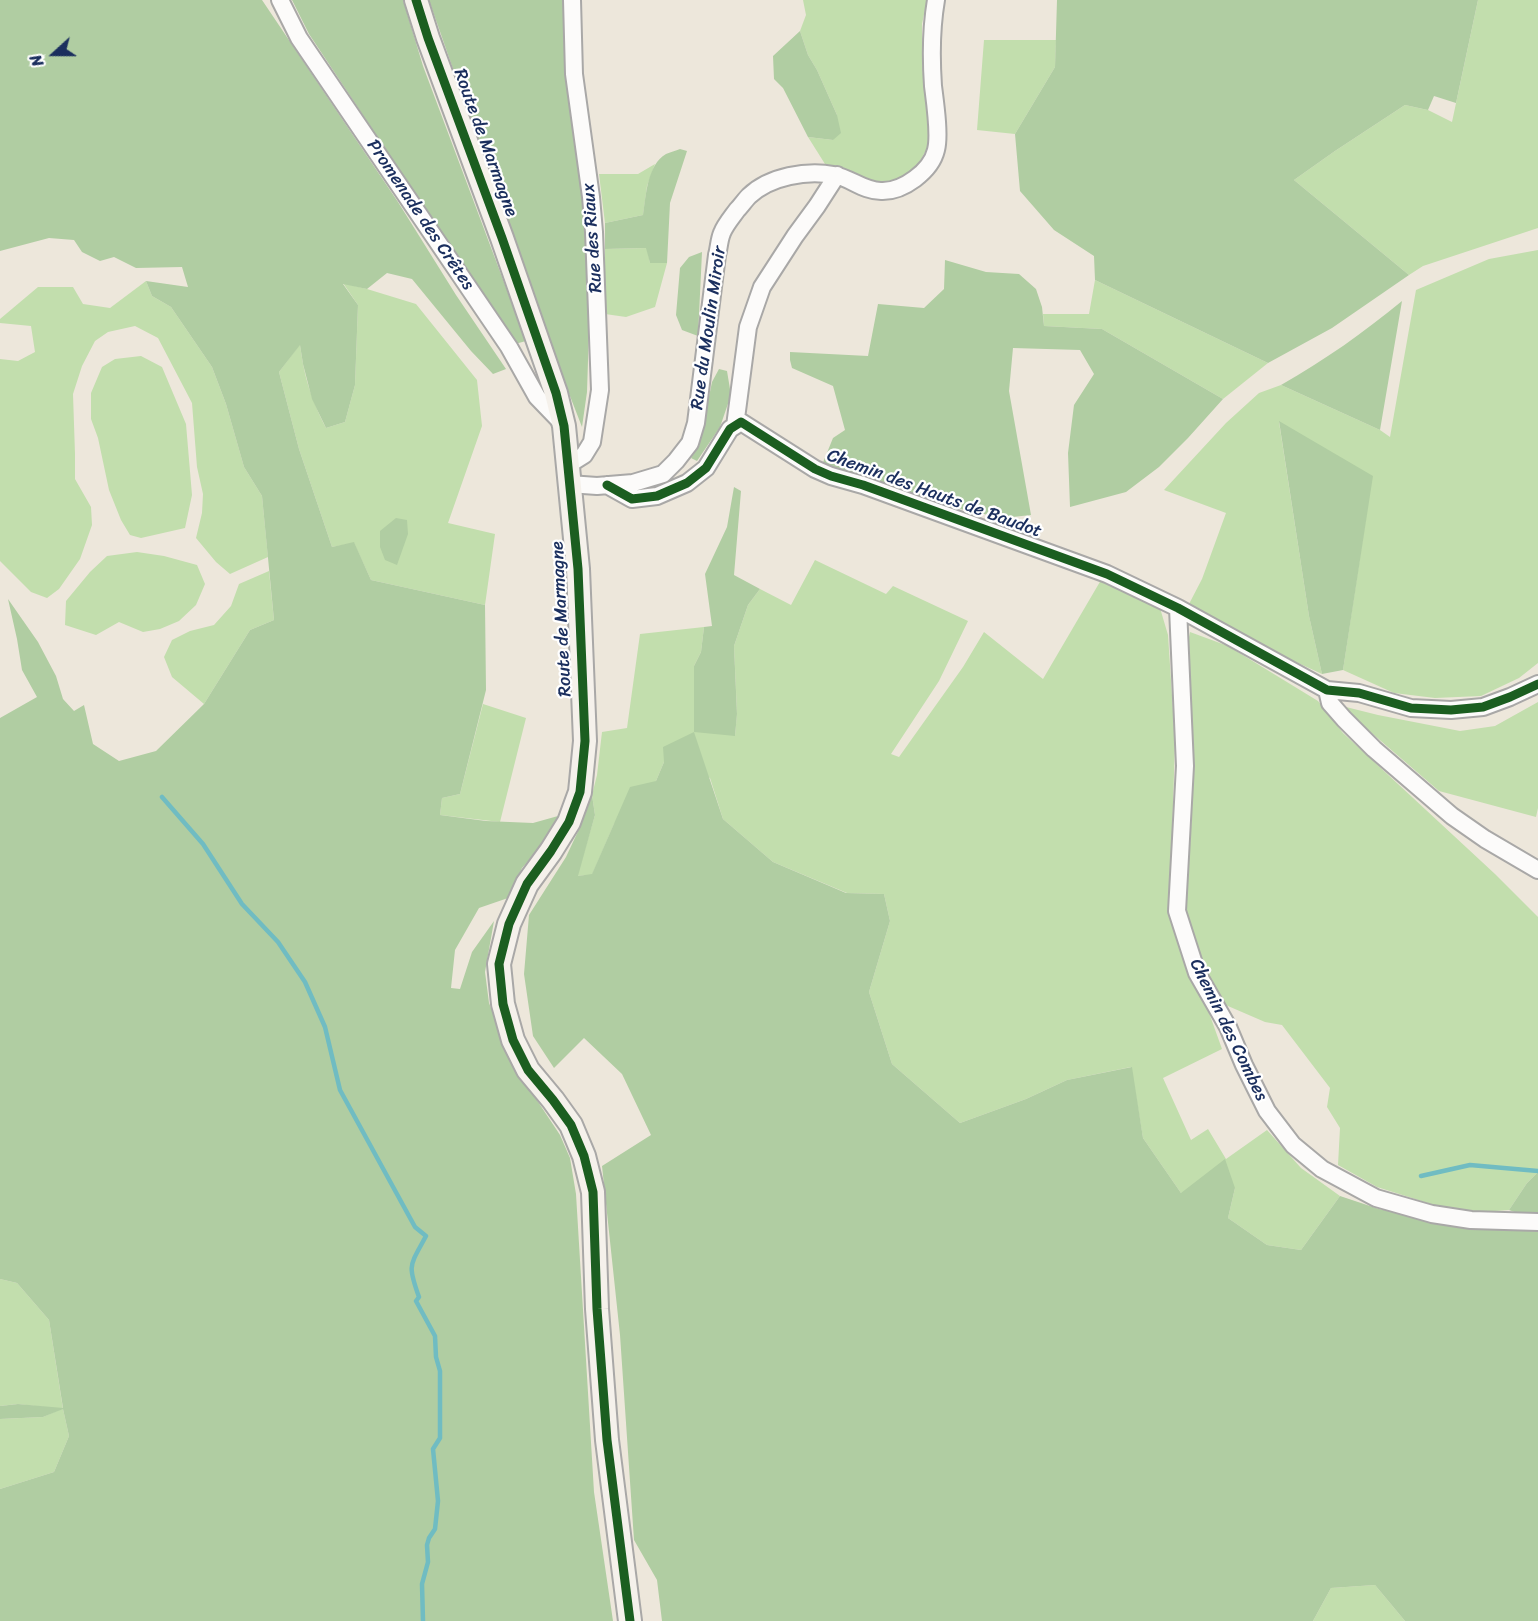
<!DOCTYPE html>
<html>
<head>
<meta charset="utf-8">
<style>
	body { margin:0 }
	#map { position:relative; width:1538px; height:1621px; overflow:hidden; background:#ede7db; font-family:Sriracha,sans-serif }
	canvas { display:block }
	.north { position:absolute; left:24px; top:24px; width:60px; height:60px; -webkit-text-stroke:4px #fff; paint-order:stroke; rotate:249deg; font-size:16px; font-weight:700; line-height:24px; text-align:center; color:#1b2f5e }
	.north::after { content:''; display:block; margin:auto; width:21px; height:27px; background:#1b2f5e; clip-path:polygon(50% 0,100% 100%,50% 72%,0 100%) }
</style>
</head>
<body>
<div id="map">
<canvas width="1538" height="1621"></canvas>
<div class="north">N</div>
</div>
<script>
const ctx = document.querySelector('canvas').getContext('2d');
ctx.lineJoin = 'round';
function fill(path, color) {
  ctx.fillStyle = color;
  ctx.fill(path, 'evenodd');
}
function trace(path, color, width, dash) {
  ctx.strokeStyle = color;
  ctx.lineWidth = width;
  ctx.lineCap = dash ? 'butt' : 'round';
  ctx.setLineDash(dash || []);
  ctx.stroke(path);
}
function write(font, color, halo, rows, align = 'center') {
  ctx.font = font + ' Sriracha,sans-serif';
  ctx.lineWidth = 4.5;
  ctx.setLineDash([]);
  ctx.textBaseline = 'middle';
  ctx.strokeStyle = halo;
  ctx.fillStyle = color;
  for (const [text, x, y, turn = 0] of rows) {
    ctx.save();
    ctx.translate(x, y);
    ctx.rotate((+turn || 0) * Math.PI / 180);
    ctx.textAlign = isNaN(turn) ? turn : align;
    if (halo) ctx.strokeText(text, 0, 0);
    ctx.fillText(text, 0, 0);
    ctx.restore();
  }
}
fill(new Path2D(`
	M 803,0 L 927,0 L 922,24 L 922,60 L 924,89 L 931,132 L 929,145 L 915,170 L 898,180 L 885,184 L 871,181 L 825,164 L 808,137 L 833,140 L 837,115 L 817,70 L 808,55 L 800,31 L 806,15 Z
	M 1478,0 L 1538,0 L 1538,228 L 1423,266 L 1409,275 L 1294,180 L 1335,151 L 1405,105 L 1428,110 L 1452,122 Z
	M 984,40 L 1056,40 L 1055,67 L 1015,134 L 977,130 Z
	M 655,164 L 647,186 L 643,215 L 605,223 L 599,174 L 638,174 Z
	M 647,248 L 650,263 L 667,263 L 655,307 L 626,317 L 605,314 L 605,249 Z
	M 1538,250 L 1538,663 L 1519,678 L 1481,696 L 1435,698 L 1394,693 L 1343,670 L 1372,477 L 1279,422 L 1309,616 L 1322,674 L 1272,651 L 1189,604 L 1202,579 L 1226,513 L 1164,490 L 1226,423 L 1259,393 L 1281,385 L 1380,430 L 1390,437 L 1416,290 L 1489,259 Z
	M 1095,280 L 1268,363 L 1223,399 L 1102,329 L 1044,326 L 1043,314 L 1089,314 Z
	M 146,281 L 152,296 L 171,307 L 212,367 L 226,404 L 244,467 L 262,496 L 268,557 L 230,574 L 216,562 L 196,538 L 202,513 L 203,494 L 197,467 L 192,403 L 158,338 L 135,326 L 108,332 L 95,341 L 82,366 L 73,394 L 75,454 L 75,479 L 91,507 L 92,525 L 80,559 L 59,589 L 47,598 L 31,592 L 0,561 L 0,359 L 18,361 L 35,352 L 31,326 L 0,323 L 0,319 L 38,287 L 73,287 L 83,304 L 110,308 Z
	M 343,283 L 367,289 L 416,304 L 477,380 L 482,426 L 448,523 L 495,534 L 485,605 L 371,580 L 354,543 L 332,547 L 299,449 L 279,372 L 300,344 C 304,377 311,398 326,428 L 345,422 L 355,385 L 358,305 Z
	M 141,356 L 162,367 L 186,424 L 192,495 L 185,528 L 141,538 L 130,535 L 121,520 L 109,490 L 98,438 L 91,419 L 91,393 L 102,367 L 115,359 Z
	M 137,552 L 164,556 L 197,565 L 205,584 L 196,605 L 179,621 L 160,629 L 143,632 L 119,622 L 96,635 L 65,625 L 66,601 L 90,572 L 107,556 Z
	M 815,560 L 886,594 L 893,586 L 968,621 L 939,681 L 891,754 L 899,757 L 963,667 L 984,632 L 1043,679 L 1101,580 L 1160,608 L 1168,635 L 1175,741 L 1170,904 L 1222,1049 L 1163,1078 L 1191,1140 L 1208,1129 L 1226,1159 L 1267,1130 L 1301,1168 L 1340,1196 L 1301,1250 L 1267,1245 L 1228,1218 L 1235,1188 L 1181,1193 L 1143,1138 L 1131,1067 L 1067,1080 L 1026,1099 L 960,1123 L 892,1064 L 869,992 L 890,921 L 884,894 L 847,893 L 773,862 L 723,819 L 710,778 L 664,762 L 656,781 L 614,824 L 592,875 L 577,876 L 595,815 L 592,795 L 597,775 L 602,732 L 627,728 L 640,634 L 704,627 L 701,652 L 694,666 L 735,736 L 737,713 L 734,646 L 748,605 L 760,589 L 791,605 Z
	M 269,571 L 274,620 L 250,630 L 204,704 L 172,677 L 164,657 L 172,640 L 190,631 L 214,625 L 231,606 L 239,584 Z
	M 1190,632 L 1228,646 L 1318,701 L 1343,733 L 1495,874 L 1538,917 L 1538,1172 L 1527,1183 L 1509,1210 L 1469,1213 L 1431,1204 L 1377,1187 L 1338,1165 L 1340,1128 L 1327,1107 L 1330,1088 L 1282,1025 L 1265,1022 L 1221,1003 L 1201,968 L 1186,910 L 1192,811 L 1187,647 Z
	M 1538,702 L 1538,808 L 1536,817 L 1439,791 L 1360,723 L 1346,707 L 1378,715 L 1460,731 L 1495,726 Z
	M 483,704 L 526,718 L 500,822 L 440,815 L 442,798 L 460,794 Z
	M 0,1279 L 17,1283 L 49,1320 L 63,1409 L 69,1436 L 54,1472 L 0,1489 L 0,1419 L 43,1417 L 61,1409 L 18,1404 L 0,1406 Z
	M 1375,1585 L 1405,1621 L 1313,1621 L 1331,1588 Z`), '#c2dead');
fill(new Path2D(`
	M 0,0 L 262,0 L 398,202 L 456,295 L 506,369 L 493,374 L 471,351 L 412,279 L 387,273 L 367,289 L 343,284 L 358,305 L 355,385 L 345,422 L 326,428 L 312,399 L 303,364 L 300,345 L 279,372 L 299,449 L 332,547 L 354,542 L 371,580 L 485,605 L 486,690 L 460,794 L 442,798 L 440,815 L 486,821 L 533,823 L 558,816 L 547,840 L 522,868 L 508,898 L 479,908 L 455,950 L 451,988 L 460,989 L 472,952 L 494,921 L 485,972 L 489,1003 L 513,1064 L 560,1135 L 570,1158 L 576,1194 L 594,1492 L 613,1621 L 0,1621 L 0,1489 L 54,1472 L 69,1436 L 63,1409 L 43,1417 L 0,1419 L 0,1406 L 18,1404 L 63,1408 L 49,1320 L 17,1283 L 0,1279 L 0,718 L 37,697 L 22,670 L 17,639 L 8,599 L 38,642 L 56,676 L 63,699 L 74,711 L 84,705 L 93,744 L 119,761 L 156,751 L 204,704 L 250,630 L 274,620 L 262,496 L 244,467 L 226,404 L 212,367 L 171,307 L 152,296 L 146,281 L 188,287 L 182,267 L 136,268 L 114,257 L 100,261 L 82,252 L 74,240 L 49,238 L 0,251 Z
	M 292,0 L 403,0 L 423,66 L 526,341 L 515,344 L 309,34 Z
	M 429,0 L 563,0 L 569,81 L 588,223 L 589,329 L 587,392 L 582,427 L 542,324 Z
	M 1057,0 L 1478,0 L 1456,103 L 1434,96 L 1428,110 L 1405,105 L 1335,151 L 1294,180 L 1409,275 L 1332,328 L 1268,363 L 1095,280 L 1094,256 L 1054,230 L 1020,191 L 1015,134 L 1055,67 Z
	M 800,31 L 808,55 L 817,70 L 837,115 L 841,133 L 833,140 L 808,137 L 783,88 L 774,79 L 773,56 Z
	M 680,149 L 687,151 L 670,203 L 667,263 L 650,263 L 646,248 L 605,249 L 605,223 L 643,215 C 646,196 647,165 666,154 C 670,152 676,151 680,149 Z
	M 702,252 L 698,336 L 682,330 L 676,315 L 680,268 L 689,257 Z
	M 945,260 L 986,272 L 1019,274 L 1036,289 L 1042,307 L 1044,326 L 1102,329 L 1223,399 L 1188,438 L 1159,467 L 1126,492 L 1070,507 L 1068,453 L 1074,405 L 1094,374 L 1080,350 L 1013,348 L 1009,391 L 1031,515 L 1003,518 L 946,506 L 822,465 L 833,438 L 845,430 L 833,386 L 792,368 L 790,360 L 790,352 L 868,356 L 878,304 L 924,308 L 944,289 Z
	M 1402,301 L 1380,430 L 1281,385 C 1325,360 1363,333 1402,301 Z
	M 719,369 L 727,371 L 731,395 L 720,427 L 697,461 L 691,458 L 699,446 L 712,382 Z
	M 1279,421 L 1373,476 L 1343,670 L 1322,674 L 1309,616 Z
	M 734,487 L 741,491 L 734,575 L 760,589 L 748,605 L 734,646 L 737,714 L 735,736 L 694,732 L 723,819 L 773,862 L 846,893 L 884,894 L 890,921 L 869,992 L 892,1064 L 960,1123 L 1026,1099 L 1067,1080 L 1132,1067 L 1143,1138 L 1181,1193 L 1225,1159 L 1235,1188 L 1228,1218 L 1267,1245 L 1301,1250 L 1340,1196 L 1379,1209 L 1471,1228 L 1538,1228 L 1538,1621 L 1405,1621 L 1375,1585 L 1331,1588 L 1313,1621 L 662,1621 L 657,1580 L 634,1540 L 620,1335 L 602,1166 L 651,1135 L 622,1074 L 584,1038 L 554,1068 L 533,1036 L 524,974 L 529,915 L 566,857 L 581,825 L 592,795 L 595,815 L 578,876 L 592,874 L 630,787 L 656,781 L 664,762 L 663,747 L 694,732 L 694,666 L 701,652 L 704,627 L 712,626 L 705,574 L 727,527 Z
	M 396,518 L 407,520 L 408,534 L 397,565 L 385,560 L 380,547 L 380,531 Z
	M 1538,1172 L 1538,1215 L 1520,1214 L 1509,1210 L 1527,1183 Z`), '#b0cda2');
trace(new Path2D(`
	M 162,797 L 203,844 L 242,904 L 278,942 L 305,982 L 325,1027 L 340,1090 L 415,1227 L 426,1236 C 410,1266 407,1264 419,1297 L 416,1301 L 435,1336 L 436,1357 L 440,1371 L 440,1438 L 433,1449 L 438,1501 L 435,1529 L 429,1538 L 427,1545 L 428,1562 L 422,1584 L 423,1621
	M 1421,1176 L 1470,1165 L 1538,1171`), '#70bcc2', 4.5);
const street = new Path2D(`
	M 280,0 L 299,38 L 509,347 L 537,397 L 564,425
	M 735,426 L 748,327 L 762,287 L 795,236 L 817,206 L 837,175
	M 568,465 L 584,455 L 592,442 L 600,390 L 594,232 L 591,197 L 574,74 L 572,0
	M 569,484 L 597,486 L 633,483 L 663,474 L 676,461 L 690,443 L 696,423 L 717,255 C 719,248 719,240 722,233 C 725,225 732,217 737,210 C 741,206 745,200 749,196 C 770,176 807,170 834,175 C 851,178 863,191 881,191 C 903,192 931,171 936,150 C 940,135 935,102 933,86 C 931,57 931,29 936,0
	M 607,485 L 632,499 L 657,496 L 687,483 L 706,468 L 730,429 L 741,422 L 815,469 L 831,476 L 863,485 L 1107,574 L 1178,608 L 1327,690 L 1359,693 L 1411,708 L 1451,710 L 1483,707 L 1510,697 L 1538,684
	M 1178,608 L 1185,766 L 1177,911 L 1197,973 L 1228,1027 L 1244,1065 L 1267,1111 L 1293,1145 L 1322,1169 L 1376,1198 L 1432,1214 L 1471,1220 L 1538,1222
	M 1327,690 L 1330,703 L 1344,719 L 1374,749 L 1452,816 L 1485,839 L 1538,870`);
const secondary = new Path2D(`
	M 416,0 L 428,38 L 502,238 L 556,393 L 564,426 L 578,569 L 585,741 L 580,792 L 569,822 L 551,851 L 527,884 L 509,924 L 499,964 L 503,1004 L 513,1040 L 528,1070 L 553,1100 L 571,1125 L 584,1156 L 593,1192 L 597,1309 L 607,1440 L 630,1621`);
trace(street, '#a9a8a7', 20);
trace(secondary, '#a9a8a7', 26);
trace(street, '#fcfbfa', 16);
trace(secondary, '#f5f1eb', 22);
trace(new Path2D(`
	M 416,0 L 428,38 L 502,238 L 556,393 L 564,426 L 578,569 L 585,741 L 580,792 L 569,822 L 551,851 L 527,884 L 509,924 L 499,964 L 503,1004 L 513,1040 L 528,1070 L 553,1100 L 571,1125 L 584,1156 L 593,1192 L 597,1309 L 607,1440 L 630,1621
	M 607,485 L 632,499 L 657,496 L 687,483 L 706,468 L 730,429 L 741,422 L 815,469 L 831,476 L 863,485 L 1107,574 L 1178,608 L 1327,690 L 1359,693 L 1411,708 L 1451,710 L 1483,707 L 1510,697 L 1538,684`), '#1b5e20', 9);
write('18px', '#1b2f5e', '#fff', [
	["Route de Marmagne",485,143,70],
	["Promenade des Crêtes",420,215,56],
	["Rue des Riaux",593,238,-94],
	["Rue du Moulin Miroir",709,328,-82],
	["Chemin des Hauts de Baudot",934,494,20],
	["Route de Marmagne",562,619,-93],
	["Chemin des Combes",1228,1030,64]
]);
</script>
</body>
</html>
